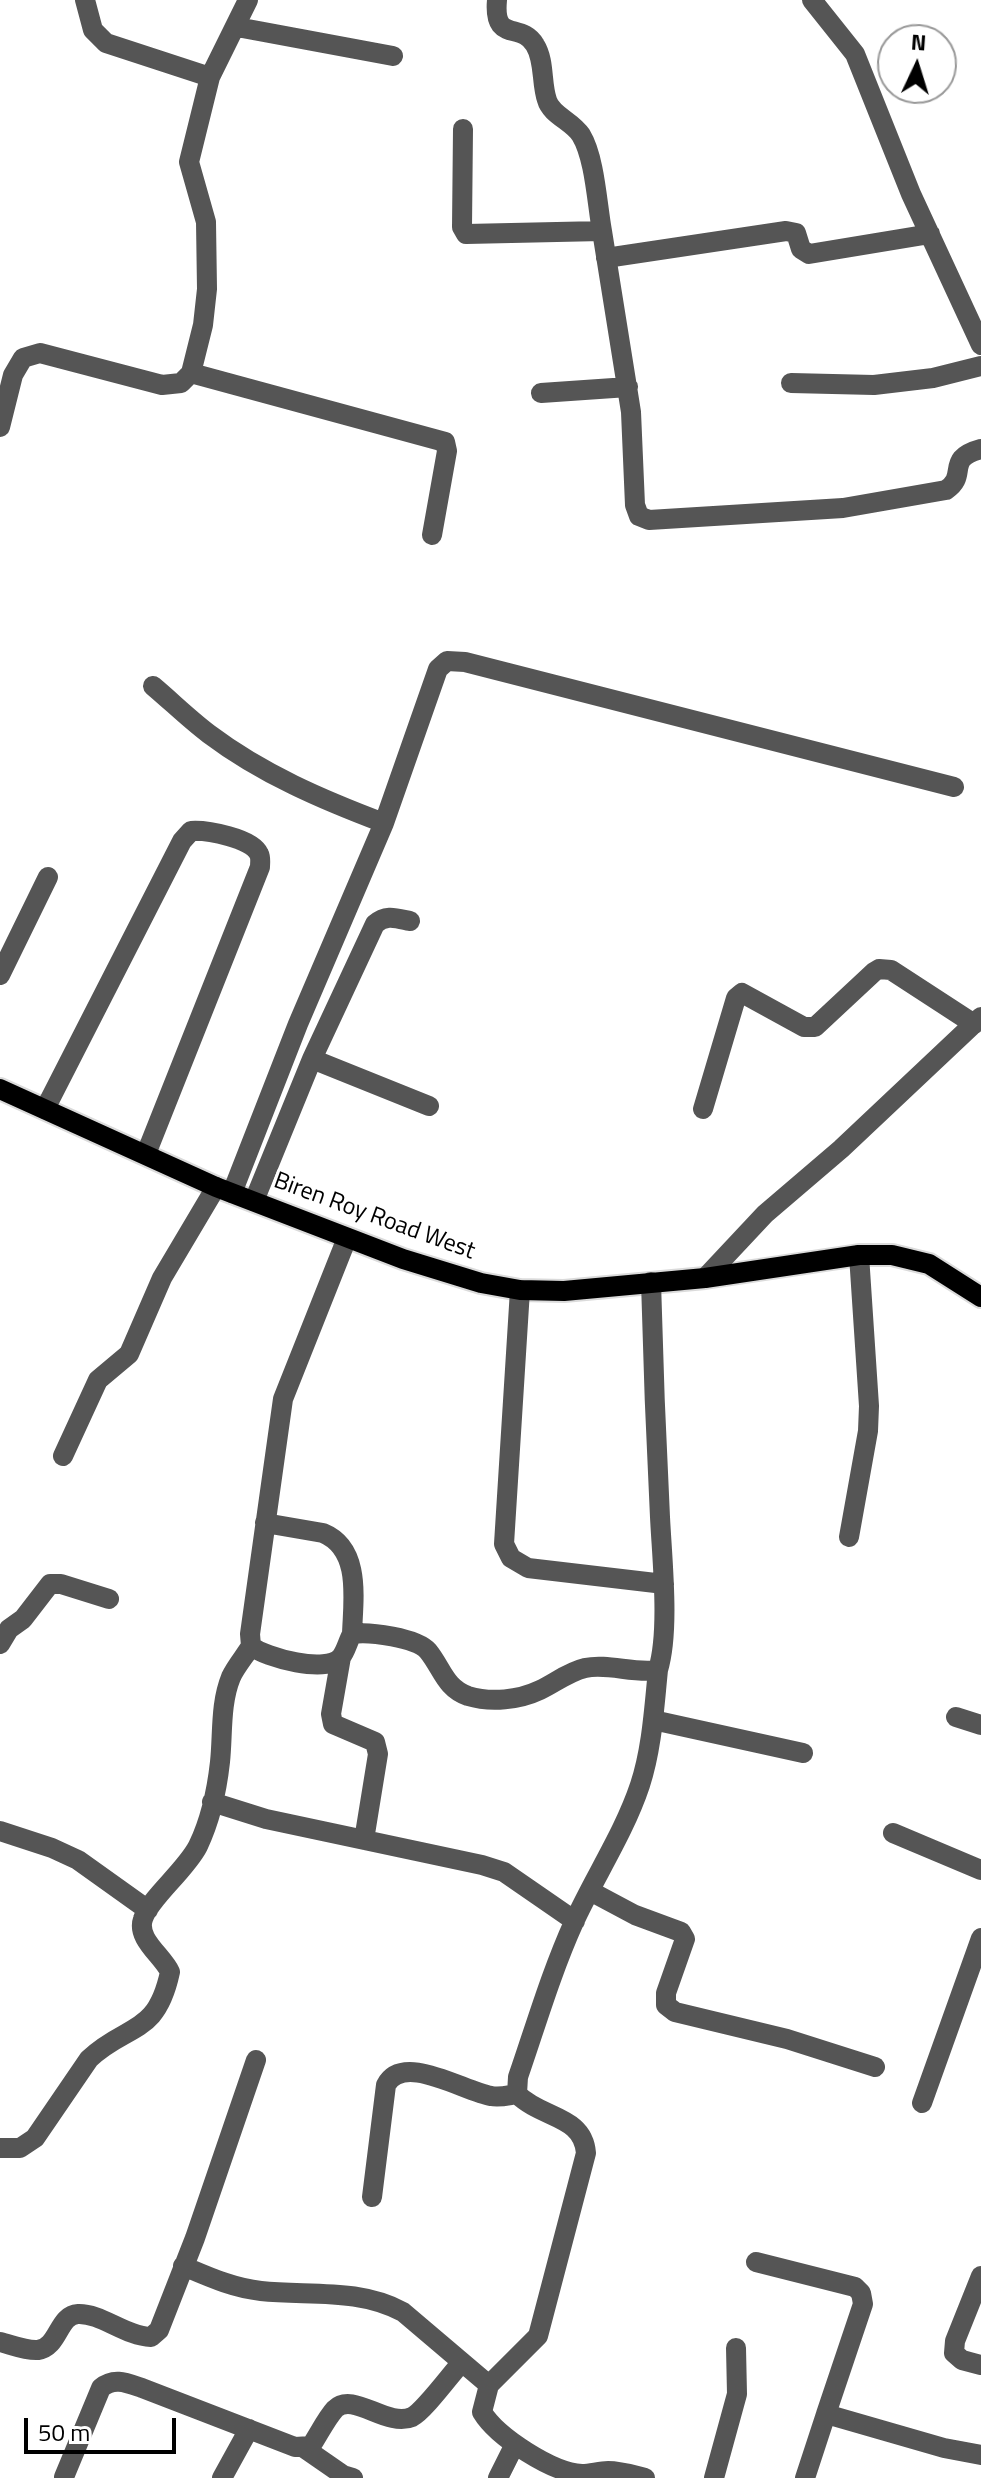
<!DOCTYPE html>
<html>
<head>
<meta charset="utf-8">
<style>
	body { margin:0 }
	#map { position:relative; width:981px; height:2478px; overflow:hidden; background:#fff; font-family:"Titillium Web",sans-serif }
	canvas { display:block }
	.north { position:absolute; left:877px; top:24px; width:80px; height:80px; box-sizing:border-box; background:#fff; border:2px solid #999; border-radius:50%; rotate:4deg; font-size:22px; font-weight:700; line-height:32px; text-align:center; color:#000 }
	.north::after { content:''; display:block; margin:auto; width:28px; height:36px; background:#000; clip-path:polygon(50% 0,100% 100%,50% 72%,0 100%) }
	.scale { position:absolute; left:24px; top:2418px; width:152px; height:36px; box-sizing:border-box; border:4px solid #000; border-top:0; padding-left:10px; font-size:24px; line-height:28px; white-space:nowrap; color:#000; -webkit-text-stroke:6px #fff; paint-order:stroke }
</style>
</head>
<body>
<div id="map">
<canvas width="981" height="2478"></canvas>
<div class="north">N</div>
<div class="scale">50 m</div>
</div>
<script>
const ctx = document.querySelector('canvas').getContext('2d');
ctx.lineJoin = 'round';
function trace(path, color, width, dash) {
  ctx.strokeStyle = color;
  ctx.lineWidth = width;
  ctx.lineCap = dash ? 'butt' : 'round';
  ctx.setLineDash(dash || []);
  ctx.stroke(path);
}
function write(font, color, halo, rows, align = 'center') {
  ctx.font = font + ' "Titillium Web",sans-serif';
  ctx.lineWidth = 6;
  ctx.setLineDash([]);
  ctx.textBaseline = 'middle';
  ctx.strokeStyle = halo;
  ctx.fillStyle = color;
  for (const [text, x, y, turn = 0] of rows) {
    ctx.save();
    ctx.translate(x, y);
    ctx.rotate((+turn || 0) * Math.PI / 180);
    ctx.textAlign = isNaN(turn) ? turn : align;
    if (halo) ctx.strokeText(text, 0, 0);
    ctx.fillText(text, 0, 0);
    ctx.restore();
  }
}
const major = new Path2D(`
	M 0,1089 L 216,1187 L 403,1259 L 481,1283 L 520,1290 L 564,1291 L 705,1278 L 859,1255 L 892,1255 L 929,1264 L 981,1297`);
trace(major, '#dbdbdb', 24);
trace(new Path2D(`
	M 497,0 C 493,44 521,21 535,45 C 545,61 541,83 547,100 C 551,115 572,121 581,135 C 595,158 597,204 602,231
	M 812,0 L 855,54 L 911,194 L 981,345
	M 237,27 L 393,56
	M 210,77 L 248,0
	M 463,129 L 462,227 L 466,234 L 602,231 L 631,412 L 635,505 L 639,516 L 649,520 L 843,508 L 946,490 C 969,475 944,459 981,449
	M 606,258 L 786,231 L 796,233 L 801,249 L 809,254 L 930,234
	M 191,373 L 445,442 L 447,451 L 432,535
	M 791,383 L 874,385 L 933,378 L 981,366
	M 541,393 L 628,387
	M 0,427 L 13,375 L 23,358 L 40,353 L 162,385 L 181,383 L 191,373 L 203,325 L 207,289 L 206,222 L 189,162 L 210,77 L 106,43 L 93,30 L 85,0
	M 153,686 C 172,702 189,719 209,734 C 262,774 323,800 384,823
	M 0,975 L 48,877
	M 312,1059 L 429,1106
	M 45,1109 L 182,841 L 191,831 C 207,830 252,838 259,854 C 261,858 260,863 260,867 L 146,1154
	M 703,1109 L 736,998 L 742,993 L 804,1027 L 815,1027 L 874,972 L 879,969 L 891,970 L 974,1024
	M 232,1193 L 298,1024 L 384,823 L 438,669 L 447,661 L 465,662 L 954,787
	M 254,1201 L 312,1059 L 375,924 C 386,914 396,918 410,921
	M 347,1238 L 283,1399 L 250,1634 L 251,1646 C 266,1658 327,1674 341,1657 C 346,1651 348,1641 352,1634 C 369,1631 417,1638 428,1651 C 442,1668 445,1688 468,1696 C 491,1703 519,1700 540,1690 C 555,1683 568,1672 585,1668 C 608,1663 634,1674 658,1670 C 670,1631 662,1559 660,1517 C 656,1439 653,1361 651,1282
	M 705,1278 L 765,1214 L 841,1149 L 981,1017
	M 520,1290 L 504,1544 L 511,1558 L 528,1568 L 664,1584
	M 63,1456 L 98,1380 L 129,1354 L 162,1278 L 216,1187
	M 265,1523 L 323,1533 C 362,1549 353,1601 352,1634
	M 849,1537 L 868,1431 L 869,1406 L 859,1255
	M 0,1644 L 9,1629 L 23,1619 L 50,1584 L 61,1584 L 109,1599
	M 341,1657 L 331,1714 L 333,1724 L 375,1742 L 378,1754 L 364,1840
	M 956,1717 L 981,1725
	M 653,1720 L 803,1753
	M 212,1802 L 266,1819 L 482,1865 L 504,1872 L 575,1921
	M 0,1831 L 52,1848 L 78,1860 L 148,1910
	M 893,1833 L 981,1870
	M 590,1891 L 635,1915 L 681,1932 L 685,1939 L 666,1993 L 666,2005 L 675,2012 L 787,2039 L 875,2067
	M 922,2103 L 981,1938
	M 0,2148 L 20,2148 L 35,2138 L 89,2059 C 127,2023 156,2037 170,1972 C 163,1956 136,1939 143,1919 C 149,1899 186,1870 198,1846 C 210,1821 217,1789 220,1762 C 223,1734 220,1704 231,1677 C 236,1666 245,1656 251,1646
	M 372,2197 L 386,2085 C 403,2052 465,2092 491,2096 C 500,2098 509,2095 517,2094
	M 756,2262 L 855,2287 L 861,2293 L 863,2304 L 826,2414
	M 183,2266 C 209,2277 233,2288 261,2291 C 309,2296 359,2288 403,2312 L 489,2385
	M 981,2276 L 955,2341 L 954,2353 L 962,2360 L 981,2365
	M 0,2342 C 12,2345 26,2351 38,2350 C 59,2347 58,2315 78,2314 C 101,2313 125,2336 151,2337 L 159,2330 L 195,2238 L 256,2060
	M 304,2448 L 343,2475 L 353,2478
	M 64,2477 L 101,2388 C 114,2377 127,2383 142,2388 L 295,2447 L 311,2446 C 319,2434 326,2419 335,2409 C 353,2391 387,2428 412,2417 C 424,2411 451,2374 462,2362
	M 222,2478 L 249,2429
	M 498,2478 L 515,2444
	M 645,2478 C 633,2475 621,2471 608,2471 C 599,2471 591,2474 582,2474 C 553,2473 497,2437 482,2412 L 489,2385 L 538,2336 L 586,2153 C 583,2115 542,2119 517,2094 L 518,2077 C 536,2025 551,1973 574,1922 C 595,1876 624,1833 640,1785 C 652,1748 654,1709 658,1670
	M 714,2478 L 737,2394 L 736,2348
	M 805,2478 L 826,2414 L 944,2448 L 981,2455`), '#555', 20);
trace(major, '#000', 20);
write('24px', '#000', '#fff', [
	["Biren Roy Road West",374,1217,20]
]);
</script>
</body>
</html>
